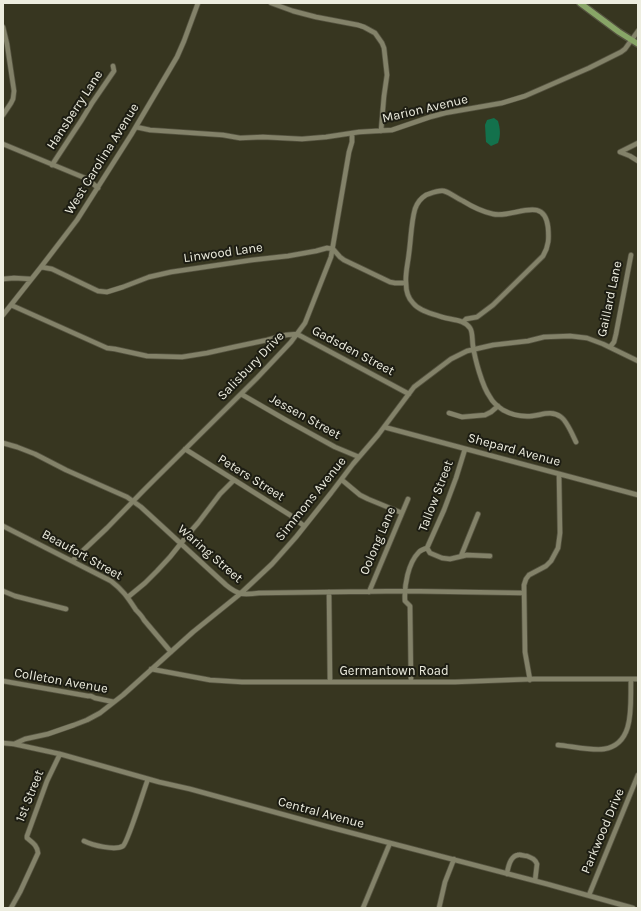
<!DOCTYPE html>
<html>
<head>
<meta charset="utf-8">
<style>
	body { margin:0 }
	#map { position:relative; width:641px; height:911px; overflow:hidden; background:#373620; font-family:Karla,sans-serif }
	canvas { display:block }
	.frame { position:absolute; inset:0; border:4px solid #ededdf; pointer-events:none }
</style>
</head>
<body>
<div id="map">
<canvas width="641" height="911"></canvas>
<div class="frame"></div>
</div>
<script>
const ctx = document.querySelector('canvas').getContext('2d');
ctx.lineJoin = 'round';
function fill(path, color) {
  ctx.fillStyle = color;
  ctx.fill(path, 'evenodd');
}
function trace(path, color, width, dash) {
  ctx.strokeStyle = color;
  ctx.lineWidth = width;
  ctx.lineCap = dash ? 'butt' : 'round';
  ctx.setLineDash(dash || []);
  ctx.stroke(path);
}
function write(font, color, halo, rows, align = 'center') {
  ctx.font = font + ' Karla,sans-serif';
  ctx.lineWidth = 4;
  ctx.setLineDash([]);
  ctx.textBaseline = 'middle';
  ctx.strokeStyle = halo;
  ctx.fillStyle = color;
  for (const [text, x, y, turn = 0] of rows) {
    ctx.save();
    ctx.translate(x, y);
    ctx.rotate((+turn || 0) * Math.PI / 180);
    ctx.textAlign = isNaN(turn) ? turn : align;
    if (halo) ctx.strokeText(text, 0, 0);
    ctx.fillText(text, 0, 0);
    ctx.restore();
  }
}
fill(new Path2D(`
	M 494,118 L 498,121 C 500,128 501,135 498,143 L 491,146 L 486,142 L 485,125 L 487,120 Z`), '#13714c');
const minor = new Path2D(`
	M 271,3 L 293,11 L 316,17 L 358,25 L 364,27 L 375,33 L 382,43 L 384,48 L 387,75 L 384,96 L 381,131
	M 3,27 L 7,44 L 14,91 L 13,99 L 11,103 L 3,115
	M 136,127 L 150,130 L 223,135 L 240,138 L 263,137 L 302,139 L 326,137 L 359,132 L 392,130 L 430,117 L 445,113 L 502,103 L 525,96 L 589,68 L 621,52 L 625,49 L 638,31
	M 3,144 L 85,178 L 91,182 L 98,188
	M 620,152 L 638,143
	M 620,152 L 630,156 L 638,161
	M 52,165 L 73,133 L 81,121 L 92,103 L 114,71 L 113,66
	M 41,267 L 52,269 L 98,291 L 107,292 L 123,287 L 149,277 L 171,272 L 252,260 L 288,256 L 316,251 L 327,248 L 333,249 L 340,257 L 344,260 L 390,282 L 395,283 L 405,283
	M 3,279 L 14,278 L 31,279
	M 11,305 L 107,348 L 115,349 L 147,356 L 182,357 L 207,353 L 234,347 L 267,340 L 286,335 L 297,334 L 409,394
	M 3,315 L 41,267 L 77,220 L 131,135 L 177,57 L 184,41 L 198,3
	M 463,322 L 466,319 L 477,317 L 493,305 L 543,256 C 549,246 549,238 548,227 C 544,194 513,219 493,214 C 484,212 471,206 463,201 C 456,198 451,193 444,191 C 438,190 432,193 426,195 C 421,198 417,203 415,209 C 411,223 411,239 409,253 C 408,263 405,274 406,283 C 406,290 408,298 413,303 C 419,311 433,314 442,317 C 451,320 464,319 470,328 C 473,332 472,341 473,346 C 475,359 482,386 490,397 C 493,403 497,406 503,410 C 512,415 521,417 532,416 C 542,415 551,410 561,417 C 567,421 573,436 576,442
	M 610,347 L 614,342 L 616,334 L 631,255
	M 241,394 L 286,420 L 335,447 L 359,457
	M 449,413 L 462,417 L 485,415 L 491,412 L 498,406
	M 384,427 L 638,495
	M 3,443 L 17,447 L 35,454 L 66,470 L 127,497 L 141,507 L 226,585 C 238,595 243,595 259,593 L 405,591 L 524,593
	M 185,449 L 290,515 L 304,526
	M 342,480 L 360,495 L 368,499 L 402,513
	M 3,526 L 111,581 C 123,590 128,598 136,610 C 139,613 142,616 144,620 L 171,652
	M 427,548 L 430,553 L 442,558 L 450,559 L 467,555 L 490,556
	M 461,556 L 478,514
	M 72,561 L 107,528 L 144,490 L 154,480 L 257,378 L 291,342 L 305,323 L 331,257 L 349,152 L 352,142 L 352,134
	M 3,591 L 15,596 L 66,609
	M 329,592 L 330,682
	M 369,592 L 408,499
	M 128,597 L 145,583 L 157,571 L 170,557 L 190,532 L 198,523 L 220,494 L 234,480
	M 151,669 L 210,680 L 242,682 L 455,682 L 534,679 L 638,679
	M 530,680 L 525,652 L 524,585 L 526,579 L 529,575 L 546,566 L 551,561 L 558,548 L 560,533 L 559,474
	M 3,681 L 88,696 L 91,696 L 95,698 L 114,702
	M 411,682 L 410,606 L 405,601 C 404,586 408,563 419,552 C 421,550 424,549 427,548 L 444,510 L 456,478 L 465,449
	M 3,743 L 14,744 L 60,754 L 159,782 L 190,789 L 329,827 L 547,884 L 633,908
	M 14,744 L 25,739 L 48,734 L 74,725 L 87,720 L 100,713 L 123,695 L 193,632 L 240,594 L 272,564 L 296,537 L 331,493 L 353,464 L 378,435 L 414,387 L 451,359 L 467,351 L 493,345 L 528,341 L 544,337 L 570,336 L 587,338 L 603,344 L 638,361
	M 558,745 C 570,746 593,751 604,749 C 636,744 630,703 631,679
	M 84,841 C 92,845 115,851 123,846 C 128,842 144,789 148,779
	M 507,874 C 508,867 510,856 518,855 C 520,854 524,856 527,856 C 532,858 535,859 537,864 L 535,881
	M 589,895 L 638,775
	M 11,908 L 20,892 L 38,853 C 37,845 33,843 27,838 L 27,836 L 47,781 L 60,754
	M 363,908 L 390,843
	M 439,908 L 445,882 L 454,859`);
const major = new Path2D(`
	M 580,3 L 619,32 L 638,44`);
trace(minor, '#555340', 6);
trace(major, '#555340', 8);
trace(minor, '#838269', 4.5);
trace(major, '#88a567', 5.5);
write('13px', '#ededdf', '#1d1d13', [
	["Marion Avenue",425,109,-13],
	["Hansberry Lane",75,110,-57],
	["West Carolina Avenue",102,159,-58],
	["Linwood Lane",223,253,-8],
	["Gaillard Lane",610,299,-78],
	["Gadsden Street",353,351,28],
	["Salisbury Drive",251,366,-46],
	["Jessen Street",305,417,29],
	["Shepard Avenue",514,450,15],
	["Peters Street",251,478,32],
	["Tallow Street",436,496,-69],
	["Simmons Avenue",311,499,-51],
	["Oolong Lane",378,541,-67],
	["Waring Street",210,554,41],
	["Beaufort Street",82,555,29],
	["Germantown Road",394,671],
	["Colleton Avenue",61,681,10],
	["1st Street",30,796,-68],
	["Central Avenue",321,813,15],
	["Parkwood Drive",603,831,-67]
]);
</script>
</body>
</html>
